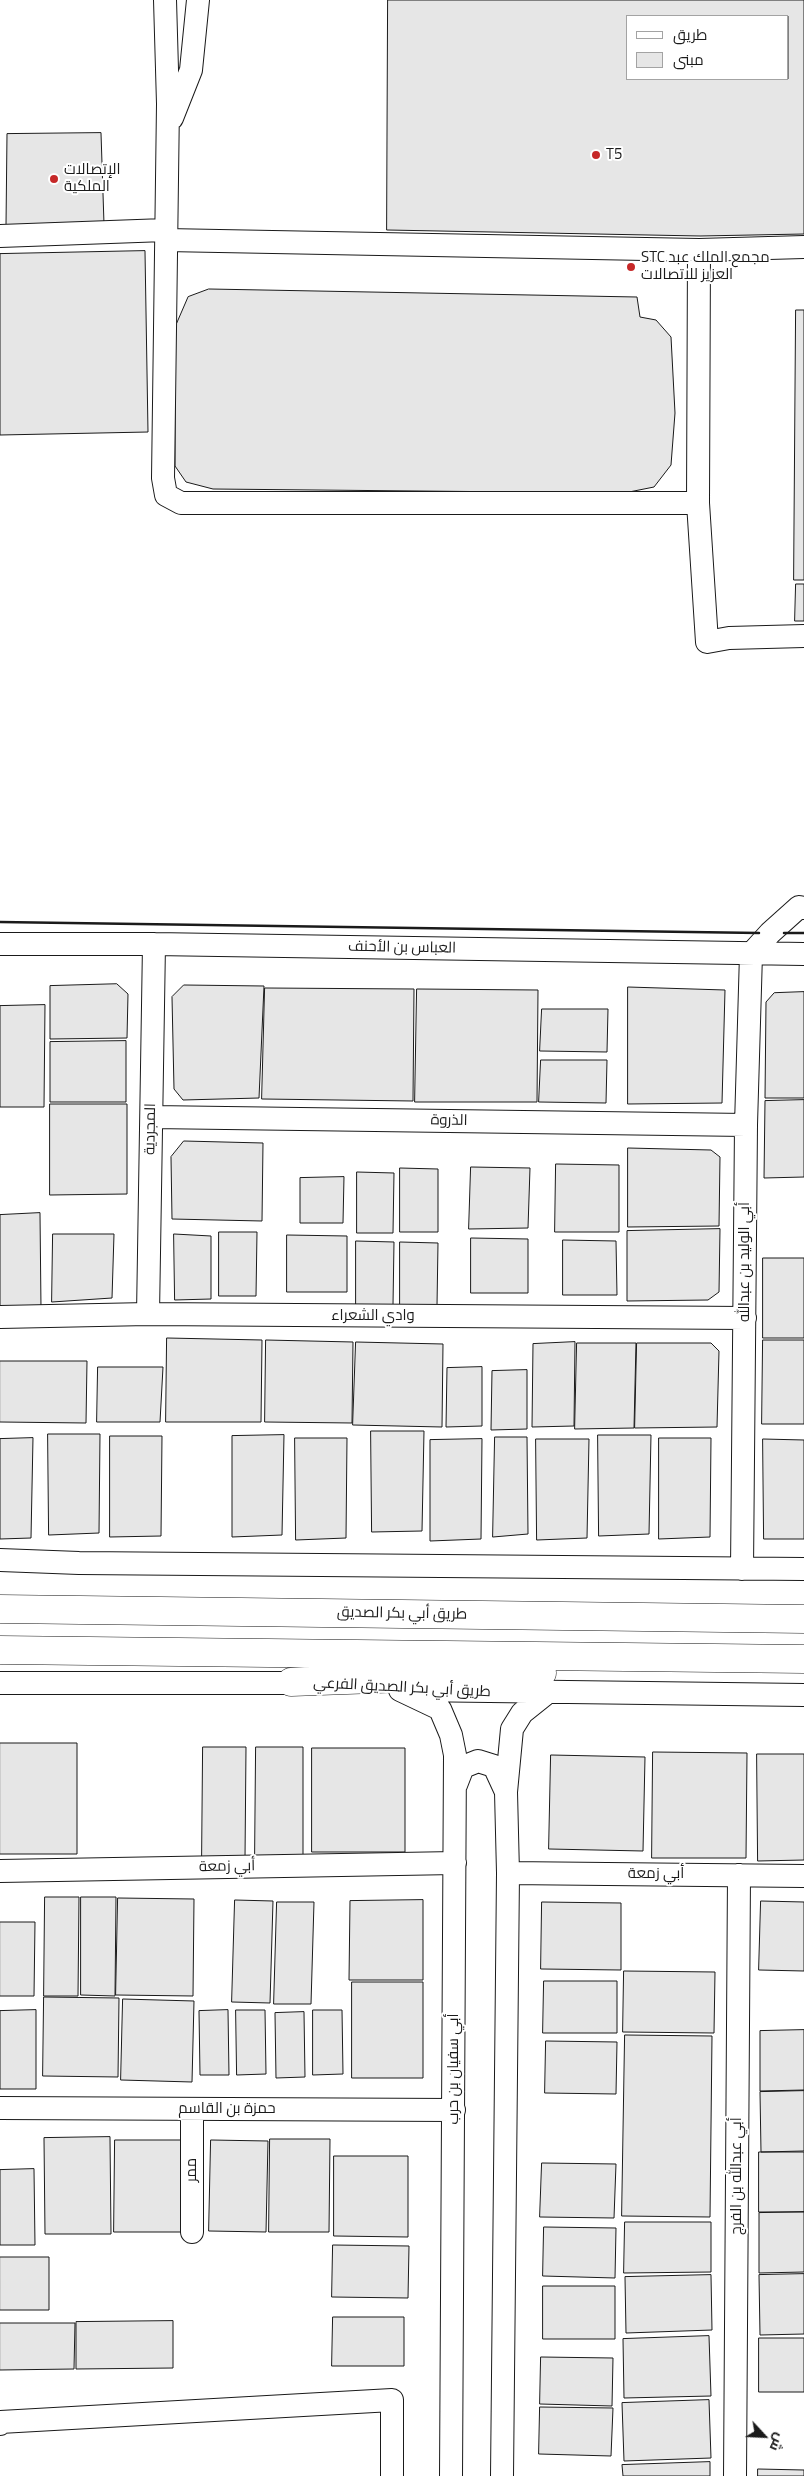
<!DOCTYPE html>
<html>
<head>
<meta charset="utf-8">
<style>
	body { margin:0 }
	#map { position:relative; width:804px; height:2476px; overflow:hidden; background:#fff; font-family:"Titillium Web",Cairo,sans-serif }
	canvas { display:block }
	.legend { position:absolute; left:626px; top:15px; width:162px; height:65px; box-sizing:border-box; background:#fff; border:1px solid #a3a3a3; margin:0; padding:6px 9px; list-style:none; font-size:15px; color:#1a1a1a }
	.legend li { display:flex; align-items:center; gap:10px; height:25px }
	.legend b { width:25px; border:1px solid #a3a3a3 }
	.north { position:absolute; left:739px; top:2411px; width:50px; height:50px; -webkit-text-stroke:4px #fff; paint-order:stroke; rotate:115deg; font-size:14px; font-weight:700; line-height:20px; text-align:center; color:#1a1a1a }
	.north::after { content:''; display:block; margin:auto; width:18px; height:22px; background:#1a1a1a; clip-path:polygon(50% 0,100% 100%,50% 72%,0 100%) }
</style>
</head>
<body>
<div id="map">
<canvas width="804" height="2476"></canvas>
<ul class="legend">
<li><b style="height:6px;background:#fff"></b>طريق</li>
<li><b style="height:14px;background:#e6e6e6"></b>مبنى</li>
</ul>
<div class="north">ش</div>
</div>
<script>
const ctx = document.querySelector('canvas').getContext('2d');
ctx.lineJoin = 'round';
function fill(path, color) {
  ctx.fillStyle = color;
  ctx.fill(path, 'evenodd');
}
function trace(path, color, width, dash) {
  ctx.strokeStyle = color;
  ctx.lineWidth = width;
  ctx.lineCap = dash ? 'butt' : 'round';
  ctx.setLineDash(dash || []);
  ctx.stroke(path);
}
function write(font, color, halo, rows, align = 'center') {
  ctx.font = font + ' "Titillium Web",Cairo,sans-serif';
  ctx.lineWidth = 4;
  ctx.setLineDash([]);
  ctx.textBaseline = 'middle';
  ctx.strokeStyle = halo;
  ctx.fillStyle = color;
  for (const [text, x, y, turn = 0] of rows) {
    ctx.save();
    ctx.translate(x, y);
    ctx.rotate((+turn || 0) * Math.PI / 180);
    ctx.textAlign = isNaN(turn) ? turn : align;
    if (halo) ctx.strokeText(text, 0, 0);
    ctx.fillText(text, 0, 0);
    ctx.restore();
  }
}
const building = new Path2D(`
	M 388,0 L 804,0 L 804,234 L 700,236 L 387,230 ZM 628,16 L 788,16 L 788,79 L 628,79 Z
	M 101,133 L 104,224 L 6,225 L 7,134 Z
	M 145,251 L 148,432 L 0,435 L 0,254 Z
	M 209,289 L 637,297 L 640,317 L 656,320 L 671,337 L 675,413 L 671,465 L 654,487 L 624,493 L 213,489 L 186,482 L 175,466 L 175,327 L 188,297 Z
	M 796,310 L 804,310 L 804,580 L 794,580 Z
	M 796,584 L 804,584 L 804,621 L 795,621 Z
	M 117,984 L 128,994 L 127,1038 L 50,1039 L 50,986 Z
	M 184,985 L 264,986 L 259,1098 L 183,1100 L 174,1089 L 172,997 Z
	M 628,987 L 725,990 L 722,1103 L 628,1104 Z
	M 265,988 L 414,989 L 413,1101 L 262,1099 Z
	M 417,989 L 538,990 L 537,1102 L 415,1102 Z
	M 804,992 L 804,1098 L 765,1098 L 766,1002 L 774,993 Z
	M 45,1005 L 44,1107 L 0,1107 L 0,1006 Z
	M 542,1009 L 608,1009 L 607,1052 L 540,1051 Z
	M 126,1041 L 126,1102 L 50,1102 L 50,1042 Z
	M 541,1060 L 607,1060 L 606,1103 L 539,1102 Z
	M 804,1100 L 804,1177 L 764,1178 L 765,1101 Z
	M 50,1104 L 127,1104 L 127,1194 L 50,1195 Z
	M 184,1141 L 263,1143 L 262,1221 L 172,1219 L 171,1157 Z
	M 628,1148 L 711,1150 L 720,1157 L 719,1226 L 628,1227 Z
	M 556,1164 L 619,1165 L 619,1232 L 555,1232 Z
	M 471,1167 L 530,1168 L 528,1228 L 469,1229 Z
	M 400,1168 L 438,1169 L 438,1232 L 400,1232 Z
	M 357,1172 L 394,1173 L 393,1233 L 357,1233 Z
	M 344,1177 L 343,1223 L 300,1223 L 300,1178 Z
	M 40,1213 L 41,1308 L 0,1308 L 0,1215 Z
	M 720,1229 L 719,1292 L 708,1300 L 627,1301 L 627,1231 Z
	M 219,1232 L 257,1232 L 256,1296 L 219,1296 Z
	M 53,1234 L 114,1234 L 112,1298 L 52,1302 Z
	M 174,1234 L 211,1236 L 211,1299 L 175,1300 Z
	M 287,1235 L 347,1236 L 347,1292 L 287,1292 Z
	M 471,1238 L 528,1239 L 528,1293 L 471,1293 Z
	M 563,1240 L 616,1241 L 617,1295 L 563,1295 Z
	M 356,1241 L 394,1242 L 393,1305 L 356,1306 Z
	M 400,1242 L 438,1243 L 437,1306 L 400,1307 Z
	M 763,1258 L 804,1258 L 804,1338 L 763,1338 Z
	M 167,1338 L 262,1340 L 261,1422 L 166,1422 Z
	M 266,1340 L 353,1342 L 352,1423 L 265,1422 Z
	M 763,1340 L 804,1340 L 804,1424 L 762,1424 Z
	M 356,1342 L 443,1344 L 442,1427 L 353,1425 Z
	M 575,1342 L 574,1426 L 532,1427 L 533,1344 Z
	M 577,1343 L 636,1343 L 634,1428 L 575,1429 Z
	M 637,1343 L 711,1343 L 719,1351 L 717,1427 L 635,1428 Z
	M 0,1361 L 87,1361 L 86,1423 L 0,1422 Z
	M 98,1367 L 163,1367 L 160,1422 L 97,1422 Z
	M 482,1367 L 482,1426 L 446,1427 L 447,1368 Z
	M 527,1370 L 527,1429 L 491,1430 L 492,1371 Z
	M 371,1431 L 424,1431 L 422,1531 L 372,1532 Z
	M 48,1434 L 100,1434 L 99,1533 L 49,1535 Z
	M 284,1435 L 282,1535 L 232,1537 L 232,1436 Z
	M 598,1435 L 651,1435 L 649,1534 L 599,1536 Z
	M 110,1436 L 162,1436 L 161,1536 L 110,1537 Z
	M 495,1437 L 527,1437 L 528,1534 L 493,1537 Z
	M 33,1438 L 31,1538 L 0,1539 L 0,1439 Z
	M 295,1438 L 347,1438 L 346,1538 L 296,1540 Z
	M 659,1438 L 711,1438 L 710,1537 L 659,1539 Z
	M 482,1439 L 481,1539 L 430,1541 L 430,1440 Z
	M 536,1439 L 589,1439 L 587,1538 L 537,1540 Z
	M 763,1439 L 804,1440 L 804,1539 L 764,1539 Z
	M 0,1743 L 77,1743 L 77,1854 L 0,1854 Z
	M 203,1747 L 246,1747 L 245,1859 L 202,1858 Z
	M 256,1747 L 303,1747 L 303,1856 L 255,1856 Z
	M 312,1748 L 405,1748 L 405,1852 L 312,1852 Z
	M 653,1752 L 747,1753 L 746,1858 L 652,1858 Z
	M 757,1754 L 804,1754 L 804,1860 L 758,1861 Z
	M 551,1755 L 645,1757 L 643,1851 L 549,1849 Z
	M 45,1897 L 79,1897 L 78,1996 L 44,1996 Z
	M 81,1897 L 116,1897 L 115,1996 L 81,1995 Z
	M 118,1898 L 194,1899 L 193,1996 L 116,1995 Z
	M 235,1900 L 273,1901 L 270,2003 L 232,2002 Z
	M 423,1900 L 423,1980 L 349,1980 L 350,1901 Z
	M 761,1901 L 804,1902 L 804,1971 L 759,1970 Z
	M 277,1902 L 314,1902 L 311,2004 L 274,2004 Z
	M 542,1902 L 621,1903 L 621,1970 L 541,1969 Z
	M 0,1922 L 35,1922 L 34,1996 L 0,1996 Z
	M 624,1971 L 715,1972 L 714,2033 L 623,2032 Z
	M 544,1981 L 617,1981 L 617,2033 L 543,2033 Z
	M 352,1982 L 423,1982 L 423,2078 L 352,2078 Z
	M 44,1997 L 119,1998 L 118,2077 L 43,2076 Z
	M 123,1999 L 194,2001 L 192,2082 L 121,2080 Z
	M 36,2010 L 36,2089 L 0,2089 L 0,2011 Z
	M 228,2010 L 229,2075 L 200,2075 L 199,2011 Z
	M 236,2010 L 265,2010 L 266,2074 L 237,2075 Z
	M 313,2010 L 342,2010 L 343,2074 L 313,2075 Z
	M 304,2012 L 305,2077 L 276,2078 L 275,2013 Z
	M 804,2030 L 804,2090 L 760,2091 L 760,2031 Z
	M 625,2035 L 712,2036 L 710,2217 L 622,2216 Z
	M 546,2041 L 617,2042 L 616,2094 L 545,2093 Z
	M 804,2091 L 804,2151 L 761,2152 L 760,2092 Z
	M 110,2137 L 111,2234 L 45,2234 L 44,2138 Z
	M 270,2139 L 330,2139 L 329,2232 L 269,2232 Z
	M 115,2140 L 187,2140 L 187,2232 L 114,2232 Z
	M 211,2140 L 268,2141 L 266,2232 L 209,2231 Z
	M 759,2152 L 804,2152 L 804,2212 L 759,2212 Z
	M 334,2156 L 408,2156 L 408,2237 L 334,2236 Z
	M 542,2163 L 616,2164 L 614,2218 L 540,2217 Z
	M 34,2169 L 35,2245 L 0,2245 L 0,2170 Z
	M 804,2212 L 804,2272 L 759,2273 L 759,2213 Z
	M 625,2222 L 711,2222 L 711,2272 L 624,2273 Z
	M 544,2227 L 616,2228 L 615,2278 L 543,2276 Z
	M 333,2245 L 409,2246 L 408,2298 L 332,2297 Z
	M 0,2257 L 49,2257 L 49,2310 L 0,2310 Z
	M 804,2274 L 804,2334 L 760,2335 L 759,2275 Z
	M 711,2275 L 712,2330 L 626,2333 L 625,2277 Z
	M 543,2286 L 615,2286 L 615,2339 L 543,2339 Z
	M 333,2317 L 404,2317 L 404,2366 L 332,2366 Z
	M 173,2321 L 173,2368 L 76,2369 L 76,2322 Z
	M 0,2323 L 75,2323 L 74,2369 L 0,2370 Z
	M 709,2336 L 711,2396 L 624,2398 L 623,2339 Z
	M 759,2338 L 804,2338 L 804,2392 L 759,2392 Z
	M 541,2357 L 613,2358 L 612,2406 L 540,2404 Z
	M 709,2400 L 711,2458 L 624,2461 L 622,2403 Z
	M 540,2407 L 613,2408 L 611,2456 L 539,2454 Z
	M 710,2462 L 710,2476 L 623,2476 L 622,2465 Z
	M 758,2469 L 804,2470 L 804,2476 L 758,2476 Z`);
fill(building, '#e6e6e6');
trace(building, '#1a1a1a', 1);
const minor = new Path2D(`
	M 165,0 L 168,104 L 163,478 L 166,495 L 181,503 L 698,503
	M 172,118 L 191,70 L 198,0
	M 0,236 L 165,230
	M 166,240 L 699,250 L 804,247
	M 699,250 L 698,503 L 707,642 L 729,638 L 804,636
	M 0,944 L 154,944 L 804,954
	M 152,1117 L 746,1125
	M 148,1314 L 154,944
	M 0,1317 L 148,1314 L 745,1318
	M 0,1560 L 79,1563 L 804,1569
	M 742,1569 L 746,1125 L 751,954 L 770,933 L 799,907 L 804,908
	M 0,1683 L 306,1683
	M 400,1690 L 440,1709 L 451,1735 L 455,1755 L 451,2476
	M 411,1690 L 804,1695
	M 456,1785 L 463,1767 L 478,1761 L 494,1766 L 506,1792
	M 0,1871 L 455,1863
	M 508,1873 L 804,1876
	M 0,2108 L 454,2110
	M 192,2232 L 192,2109
	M 0,2424 L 0,2422 L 392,2400 L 392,2476
	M 502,2476 L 508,1873 L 506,1792 L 512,1729 L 522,1713 L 547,1693
	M 735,2476 L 739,1875`);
const major = new Path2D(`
	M 0,1609 L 804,1619
	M 0,1650 L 804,1659
	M 291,1682 L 542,1673`);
trace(minor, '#1a1a1a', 24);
trace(major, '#1a1a1a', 29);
trace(minor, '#fff', 22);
trace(major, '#fff', 28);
trace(new Path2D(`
	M 0,922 L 759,933
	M 784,933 L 804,933`), '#1a1a1a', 2.5);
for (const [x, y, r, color] of [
	[596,155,5,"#c62828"],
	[54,179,5,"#c62828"],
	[631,267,5,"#c62828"]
]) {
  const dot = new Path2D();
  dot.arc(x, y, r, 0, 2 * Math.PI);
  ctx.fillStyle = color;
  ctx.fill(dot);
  trace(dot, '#fff', 2);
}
write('15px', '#1a1a1a', '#fff', [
	["T5",606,155],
	["الإتصالات",64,170],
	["الملكية",64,187],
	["STC مجمع الملك عبد",641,258],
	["العزيز للاتصالات",641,275]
], 'left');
write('15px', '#1a1a1a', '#fff', [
	["العباس بن الأحنف",402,948,1],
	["الذروة",449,1121,1],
	["المجردية",151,1129,-89],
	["أبي الوليد بن عبدالله",745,1262,-90],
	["وادي الشعراء",373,1316],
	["طريق أبي بكر الصديق",402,1614,1],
	["طريق أبي بكر الصديق الفرعي",402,1688,3],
	["أبي زمعة",227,1867,-1],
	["أبي زمعة",656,1874],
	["أبي سفيان بن حرب",454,2069,-90],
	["حمزة بن القاسم",227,2109],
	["ممر",192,2170,-90],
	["أبي عبدالله بن الفرج",737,2176,-90]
]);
</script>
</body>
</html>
